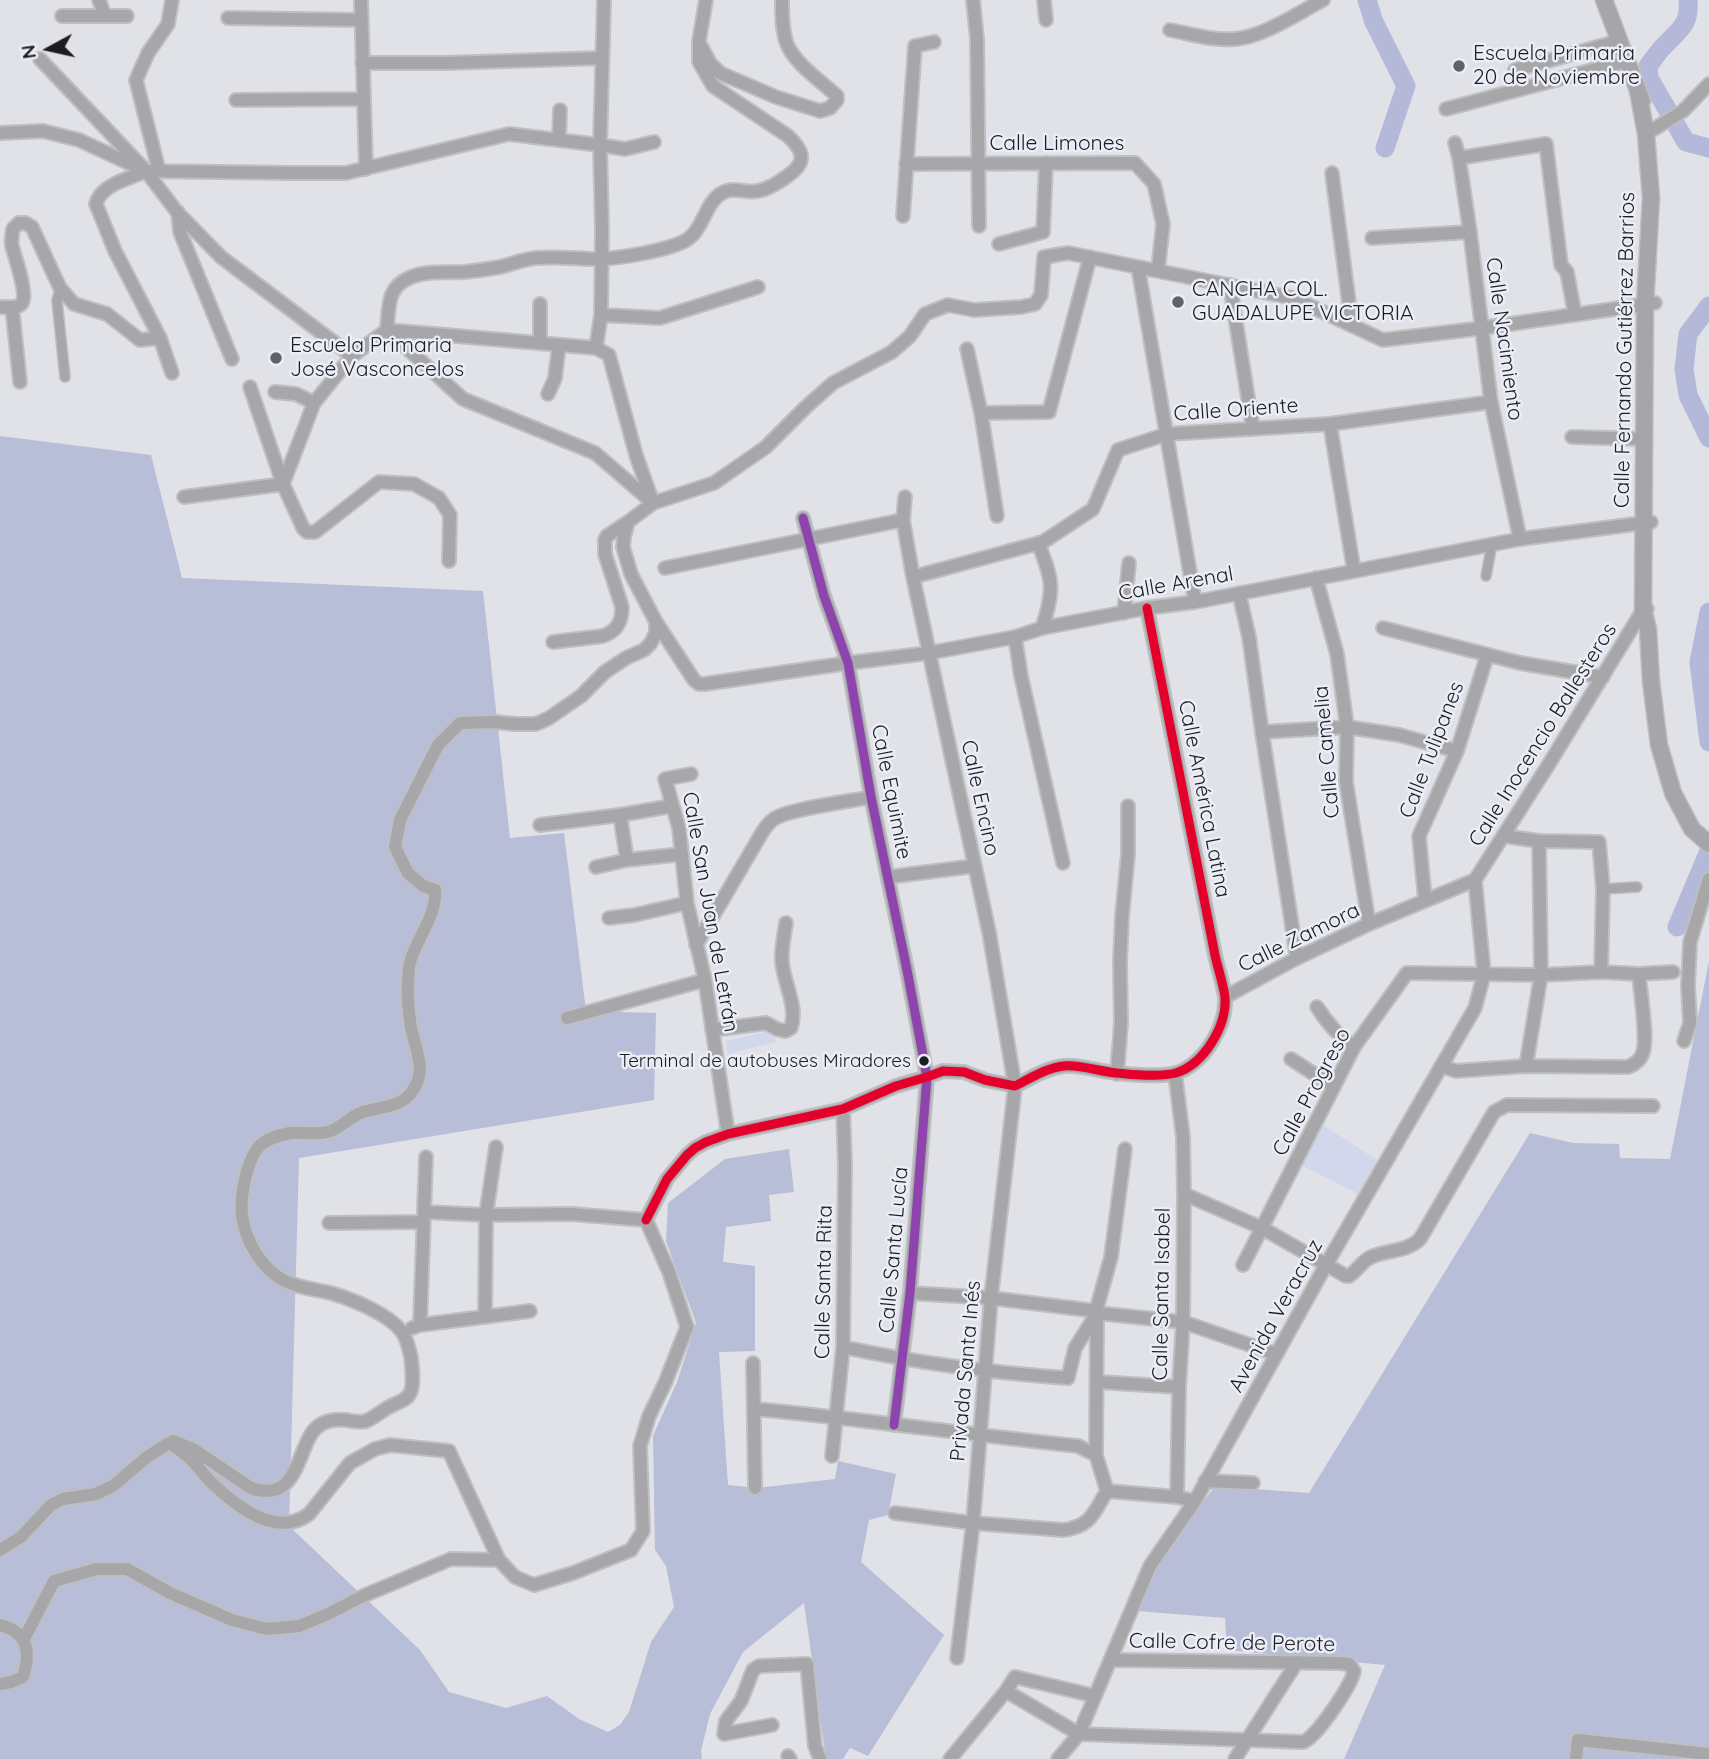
<!DOCTYPE html>
<html>
<head>
<meta charset="utf-8">
<style>
	body { margin:0 }
	#map { position:relative; width:1709px; height:1759px; overflow:hidden; background:#e1e2e7; font-family:Quicksand,sans-serif }
	canvas { display:block }
	.north { position:absolute; left:14px; top:14px; width:70px; height:70px; -webkit-text-stroke:5px #ebedf7; paint-order:stroke; rotate:262deg; font-size:19px; font-weight:700; line-height:28px; text-align:center; color:#1c1d20 }
	.north::after { content:''; display:block; margin:auto; width:24px; height:32px; background:#1c1d20; clip-path:polygon(50% 0,100% 100%,50% 72%,0 100%) }
</style>
</head>
<body>
<div id="map">
<canvas width="1709" height="1759"></canvas>
<div class="north">N</div>
</div>
<script>
const ctx = document.querySelector('canvas').getContext('2d');
ctx.lineJoin = 'round';
function fill(path, color) {
  ctx.fillStyle = color;
  ctx.fill(path, 'evenodd');
}
function trace(path, color, width, dash) {
  ctx.strokeStyle = color;
  ctx.lineWidth = width;
  ctx.lineCap = dash ? 'butt' : 'round';
  ctx.setLineDash(dash || []);
  ctx.stroke(path);
}
function write(font, color, halo, rows, align = 'center') {
  ctx.font = font + ' Quicksand,sans-serif';
  ctx.lineWidth = 5;
  ctx.setLineDash([]);
  ctx.textBaseline = 'middle';
  ctx.strokeStyle = halo;
  ctx.fillStyle = color;
  for (const [text, x, y, turn = 0] of rows) {
    ctx.save();
    ctx.translate(x, y);
    ctx.rotate((+turn || 0) * Math.PI / 180);
    ctx.textAlign = isNaN(turn) ? turn : align;
    if (halo) ctx.strokeText(text, 0, 0);
    ctx.fillText(text, 0, 0);
    ctx.restore();
  }
}
fill(new Path2D(`
	M 774,1030 L 776,1042 L 728,1054 L 726,1041 Z
	M 1323,1125 L 1377,1160 L 1358,1194 L 1301,1165 Z`), '#d3d7ec');
fill(new Path2D(`
	M 0,436 L 151,455 L 182,578 L 483,591 L 510,838 L 564,833 L 586,1011 L 656,1013 L 654,1100 L 299,1158 L 289,1526 L 420,1650 L 449,1692 L 506,1708 L 547,1696 L 579,1719 L 608,1732 L 620,1725 L 629,1712 L 651,1642 L 674,1607 L 666,1566 L 655,1550 L 653,1436 L 677,1382 L 696,1323 L 666,1241 L 668,1203 L 725,1159 L 789,1149 L 794,1192 L 769,1195 L 771,1221 L 726,1227 L 723,1262 L 755,1266 L 755,1351 L 719,1352 L 728,1485 L 757,1488 L 835,1479 L 838,1461 L 896,1474 L 888,1515 L 869,1520 L 861,1562 L 944,1635 L 868,1756 L 850,1748 L 843,1759 L 826,1759 L 804,1603 L 743,1652 L 710,1714 L 701,1751 L 702,1759 L 0,1759 Z
	M 1709,961 L 1709,1759 L 1344,1759 L 1385,1665 L 1227,1650 L 1225,1618 L 1125,1610 L 1215,1486 L 1309,1493 L 1530,1133 L 1573,1143 L 1619,1144 L 1620,1158 L 1670,1159 Z`), '#b8bdd8');
trace(new Path2D(`
	M 1367,0 L 1374,22 L 1406,86 L 1385,148
	M 1688,0 C 1690,24 1681,28 1666,44 C 1659,50 1654,59 1648,66 L 1649,78 L 1686,142 L 1709,148
	M 1709,306 L 1688,334 L 1684,369 L 1688,395 L 1709,438
	M 1709,612 L 1699,662 L 1709,742
	M 1677,927 L 1709,851`), '#b4b9da', 19);
const pedestrian = new Path2D(`
	M 60,288 L 57,301 L 65,377
	M 1486,576 L 1492,544
	M 1603,889 L 1637,887`);
const minor = new Path2D(`
	M 99,0 L 105,16
	M 361,0 L 366,169
	M 973,0 L 977,39 L 979,226
	M 1044,0 L 1046,20
	M 62,16 L 127,16
	M 228,18 L 361,20
	M 1170,30 C 1191,34 1213,41 1235,39 C 1263,37 1298,13 1323,0
	M 701,46 L 710,63 L 720,73 L 776,97 L 820,111 L 830,108 L 837,100 L 837,96 C 822,82 794,63 787,44 C 782,31 782,14 782,0
	M 40,59 L 146,171 L 177,212 L 221,257 L 352,356
	M 362,63 L 446,63 L 602,58
	M 1515,70 L 1619,41
	M 236,100 L 364,99
	M 1446,109 L 1627,61
	M 0,133 L 43,131 L 79,140 L 146,171 L 293,173 L 346,173 L 509,134 L 600,145 L 625,149 L 654,142
	M 1646,134 L 1683,111 L 1709,84
	M 559,140 L 560,110
	M 1455,143 L 1459,158 L 1470,232 L 1491,402 L 1520,539
	M 1459,158 L 1546,144 L 1561,265 L 1567,272 L 1575,315
	M 906,164 L 1135,163 L 1154,184 L 1163,224 L 1158,270
	M 146,171 C 129,179 101,184 96,204 L 115,251 L 160,338 L 172,373
	M 159,171 L 136,80 L 148,53 L 168,24 L 172,0
	M 1332,173 L 1352,326
	M 178,212 L 180,232 L 232,359
	M 903,216 L 915,46 L 934,42
	M 1372,238 L 1470,232
	M 999,244 L 1043,232 L 1046,163
	M 1138,267 L 1195,602
	M 1230,285 L 1253,429
	M 540,304 L 540,343
	M 0,307 C 6,307 18,309 22,303 C 28,294 15,257 12,246 C 11,240 12,235 13,229 L 19,223 L 25,223 L 32,227 L 60,288 L 74,304 L 107,314 L 140,340 L 160,338
	M 12,307 L 20,382
	M 601,315 L 660,318 L 758,287
	M 387,330 L 463,399 L 595,453 L 653,503 L 714,483 L 766,447 L 806,407 L 833,383 L 892,352 L 910,336 L 925,314 L 948,305 L 974,310 L 1021,307 L 1035,304 L 1041,295 L 1044,257 L 1068,253 L 1293,298 L 1383,340 L 1483,328 L 1655,303
	M 387,330 C 389,308 386,287 411,277 C 428,270 446,273 463,272 C 475,271 488,269 500,267 C 512,264 524,259 536,258 C 558,256 578,259 600,259 C 622,258 663,251 683,242 C 704,232 704,203 722,193 C 735,186 746,194 758,191 C 768,189 778,183 786,177 C 807,163 805,152 788,136 L 713,86 L 699,62 L 699,41 L 706,0
	M 596,348 L 601,315 L 602,230 L 600,145 L 604,0
	M 967,349 L 981,413 L 997,516
	M 250,387 L 283,484 L 303,528 L 307,532 L 315,532 L 379,482 L 414,484 L 439,498 L 450,515 L 449,561
	M 275,392 L 296,394 L 314,403
	M 548,394 L 555,378 L 559,345
	M 981,413 L 1049,412 L 1090,257
	M 1330,424 L 1354,571
	M 1572,437 L 1645,439
	M 283,484 L 314,403 L 352,356 L 387,330
	M 184,497 L 283,484
	M 905,497 L 903,520 L 913,577 L 989,932 L 1015,1086 L 991,1298 L 973,1523 L 957,1658
	M 803,518 L 824,596 L 848,663 L 871,797 L 907,970 L 927,1077 L 910,1293 L 894,1425
	M 1038,543 C 1053,580 1055,590 1042,628
	M 665,568 L 903,520
	M 913,577 L 1043,542 L 1093,509 L 1118,450 L 1167,434 L 1330,424 L 1491,402
	M 1316,578 L 1337,654 L 1347,727 L 1346,782 L 1369,924
	M 1239,593 L 1249,637 L 1262,732 L 1297,958
	M 1124,613 L 1129,563
	M 656,622 L 694,680 L 699,684 L 704,684 L 848,663 L 929,653 L 1015,637 L 1042,628 L 1147,608 L 1195,602 L 1520,539 L 1651,522
	M 1383,628 L 1520,663 L 1603,677
	M 1015,637 L 1021,676 L 1063,863
	M 553,642 L 603,636 C 617,631 622,622 622,607 L 605,554 L 605,540 L 607,536 L 628,522
	M 1262,732 L 1347,727 L 1399,735 L 1457,751
	M 691,774 L 665,779 L 679,828 L 687,903 L 705,980 L 728,1134
	M 620,815 L 627,860
	M 540,825 L 620,815 L 672,806
	M 1503,836 L 1539,841 L 1599,842 L 1603,889 L 1601,972
	M 596,867 L 627,860 L 682,854
	M 888,877 L 975,866
	M 1475,880 L 1549,764 L 1643,610 L 1647,609
	M 1425,900 L 1419,836 L 1457,751 L 1487,656
	M 609,918 L 634,915 L 687,903
	M 696,945 L 763,831 C 766,827 769,822 774,819 C 787,809 852,801 871,797
	M 1225,997 L 1297,958 L 1369,924 L 1475,880
	M 1317,1007 C 1328,1024 1338,1036 1354,1047
	M 567,1018 L 705,980
	M 712,1030 L 766,1023 L 777,1029 L 785,1031 L 791,1028 C 798,1005 784,985 782,962 C 781,950 784,935 786,923
	M 1684,1041 L 1690,1023 L 1688,986 L 1690,942 L 1709,879
	M 1291,1059 L 1334,1087
	M 1441,1066 L 1456,1071 L 1526,1066 L 1628,1067 C 1635,1064 1641,1060 1643,1052 C 1648,1037 1640,991 1639,974
	M 1526,1066 L 1541,975 L 1539,841
	M 1175,1073 L 1183,1137 L 1184,1194 L 1183,1322 L 1179,1387 L 1177,1497 L 1195,1501
	M 1117,1074 L 1121,1023 L 1120,963 L 1122,916 L 1128,854 L 1128,806
	M 1184,1194 L 1262,1228 L 1346,1276 L 1349,1276 C 1357,1271 1362,1261 1371,1257 C 1388,1249 1405,1253 1420,1239 L 1494,1112 L 1507,1105 L 1653,1106
	M 424,1212 L 486,1215 L 571,1214 L 646,1220
	M 646,1220 L 667,1179 L 687,1155 L 695,1148 L 706,1142 L 728,1134 L 843,1109 L 896,1086 L 927,1077 L 943,1071 L 964,1072 L 985,1080 L 1015,1086 C 1031,1078 1046,1068 1064,1066 C 1079,1064 1101,1072 1117,1073 C 1132,1075 1162,1077 1176,1073 C 1204,1064 1227,1026 1225,997 C 1223,983 1218,969 1215,955 L 1147,608
	M 329,1223 L 423,1222
	M 1243,1265 L 1354,1047 L 1407,973 L 1541,975 L 1601,972 L 1639,974 L 1673,972
	M 910,1293 L 991,1298 L 1096,1311 L 1097,1313 L 1183,1322 L 1276,1354
	M 1096,1311 L 1111,1257 L 1125,1149
	M 1097,1314 L 1096,1455 L 1107,1491
	M 485,1317 L 486,1215 L 496,1147
	M 420,1325 L 426,1157
	M 412,1328 L 420,1325 L 530,1311
	M 843,1347 C 918,1363 992,1373 1068,1378 L 1075,1348 L 1097,1313
	M 753,1363 L 755,1488
	M 1098,1382 L 1179,1387
	M 755,1409 C 863,1419 970,1435 1078,1446 L 1096,1455
	M 169,1443 L 173,1441 L 193,1449 L 251,1488 C 293,1502 296,1462 310,1436 C 317,1423 330,1419 345,1420 C 353,1421 359,1423 366,1421 C 376,1417 383,1409 393,1405 C 399,1402 407,1400 410,1393 C 414,1387 412,1365 411,1357 C 409,1350 407,1338 402,1332 C 390,1315 354,1300 334,1294 C 317,1289 299,1289 283,1280 C 261,1268 245,1240 242,1215 C 240,1197 246,1164 257,1149 C 263,1140 280,1135 290,1133 C 302,1132 315,1135 327,1132 C 341,1129 348,1117 363,1112 C 379,1107 401,1107 411,1093 C 428,1072 416,1051 411,1028 C 409,1014 407,999 408,986 C 408,977 408,967 411,959 C 418,937 437,914 435,890 L 423,886 L 408,873 L 395,847 L 400,820 L 438,745 L 460,723 L 495,722 L 515,724 L 536,724 L 549,718 L 581,696 L 605,672 L 626,658 L 644,650 L 651,643 L 656,632 L 656,622 L 631,574 L 623,547 L 624,537 L 628,522 L 653,503 L 636,455 L 609,355 L 596,348 L 387,330
	M 832,1456 L 843,1347 L 845,1165 L 843,1109
	M 1205,1481 L 1253,1483
	M 1107,1491 L 1177,1497
	M 895,1513 L 973,1523 L 1063,1530 C 1091,1527 1094,1512 1107,1491
	M 0,1550 L 21,1537 L 51,1505 L 63,1499 L 96,1494 L 113,1486 L 147,1457 L 169,1443 C 175,1447 182,1451 187,1456 C 197,1464 204,1476 213,1484 C 237,1507 277,1538 309,1514 L 350,1463 L 375,1449 L 390,1445 L 449,1451 L 499,1560 L 515,1577 L 534,1585 L 573,1573 L 631,1550 L 643,1531 L 640,1446 L 649,1416 L 665,1383 L 687,1327 L 669,1272 L 646,1220
	M 0,1625 C 28,1632 31,1652 23,1677 L 11,1682 L 0,1684
	M 24,1639 L 54,1581 L 97,1569 L 127,1569 L 170,1593 L 232,1620 L 267,1629 L 299,1626 L 328,1614 L 363,1596 L 451,1559 L 499,1560
	M 1006,1691 L 1079,1734 L 1303,1742 C 1316,1738 1351,1686 1354,1671 L 1349,1664 L 1339,1663 L 1110,1660
	M 772,1725 L 724,1734 L 726,1721 L 741,1701 L 753,1670 L 759,1666 L 807,1664 L 815,1746 L 820,1759
	M 788,1756 L 790,1759
	M 950,1759 L 1006,1691 L 1015,1677 L 1095,1696
	M 1058,1759 L 1079,1734 L 1150,1566 L 1195,1501 L 1326,1265 L 1475,1008 L 1484,974 L 1475,880
	M 1235,1759 L 1297,1662
	M 1576,1759 L 1578,1740 L 1709,1754`);
const secondary = new Path2D(`
	M 1604,0 L 1642,101
	M 1638,91 L 1646,134 L 1651,198 L 1645,305 L 1643,610 L 1648,629 L 1651,681 L 1659,745 L 1673,793 L 1692,829 L 1709,844`);
trace(pedestrian, '#bebfc2', 12);
trace(minor, '#bebfc2', 16);
trace(secondary, '#bebfc2', 19);
trace(pedestrian, '#a7a7aa', 9);
trace(minor, '#a7a7aa', 12);
trace(secondary, '#a6a6aa', 16);
trace(new Path2D(`
	M 803,518 L 824,596 L 848,663 L 871,797 L 907,970 L 927,1077 L 910,1293 L 894,1425`), '#8e44ad', 9);
trace(new Path2D(`
	M 646,1220 L 667,1179 L 687,1155 L 695,1148 L 706,1142 L 728,1134 L 843,1109 L 896,1086 L 927,1077 L 943,1071 L 964,1072 L 985,1080 L 1015,1086 C 1031,1078 1046,1068 1064,1066 C 1079,1064 1101,1072 1117,1073 C 1132,1075 1162,1077 1176,1073 C 1204,1064 1227,1026 1225,997 C 1223,983 1218,969 1215,955 L 1147,608`), '#e4002b', 9);
for (const [x, y, r, color] of [
	[1459,66,7,"#616266"],
	[1178,302,7,"#616266"],
	[276,358,7,"#616266"],
	[924,1061,6,"#1c1d20"]
]) {
  const dot = new Path2D();
  dot.arc(x, y, r, 0, 2 * Math.PI);
  ctx.fillStyle = color;
  ctx.fill(dot);
  trace(dot, '#ebedf7', 2.5);
}
write('19px', '#1c1d20', '#ebedf7', [
	["Terminal de autobuses Miradores",911,1061]
], 'right');
write('21px', '#1c1d20', '#ebedf7', [
	["Escuela Primaria",1473,54],
	["20 de Noviembre",1473,78],
	["CANCHA COL.",1192,290],
	["GUADALUPE VICTORIA",1192,314],
	["Escuela Primaria",290,346],
	["José Vasconcelos",290,370]
], 'left');
write('21px', '#1c1d20', '#ebedf7', [
	["Calle Limones",1057,144],
	["Calle Nacimiento",1504,339,82],
	["Calle Fernando Gutiérrez Barrios",1625,350,-89],
	["Calle Oriente",1236,410,-4],
	["Calle Arenal",1176,584,-10],
	["Calle Inocencio Ballesteros",1543,735,-58],
	["Calle Tulipanes",1432,750,-69],
	["Calle Camelia",1327,752,-95],
	["Calle Equimite",891,792,79],
	["Calle Encino",980,798,78],
	["Calle América Latina",1204,799,79],
	["Calle San Juan de Letrán",710,912,80],
	["Calle Zamora",1299,938,-26],
	["Calle Progreso",1312,1092,-62],
	["Calle Santa Lucía",894,1250,-85],
	["Calle Santa Rita",824,1282,-89],
	["Calle Santa Isabel",1162,1294,-89],
	["Avenida Veracruz",1276,1316,-61],
	["Privada Santa Inés",966,1371,-85],
	["Calle Cofre de Perote",1232,1643,1]
]);
</script>
</body>
</html>
